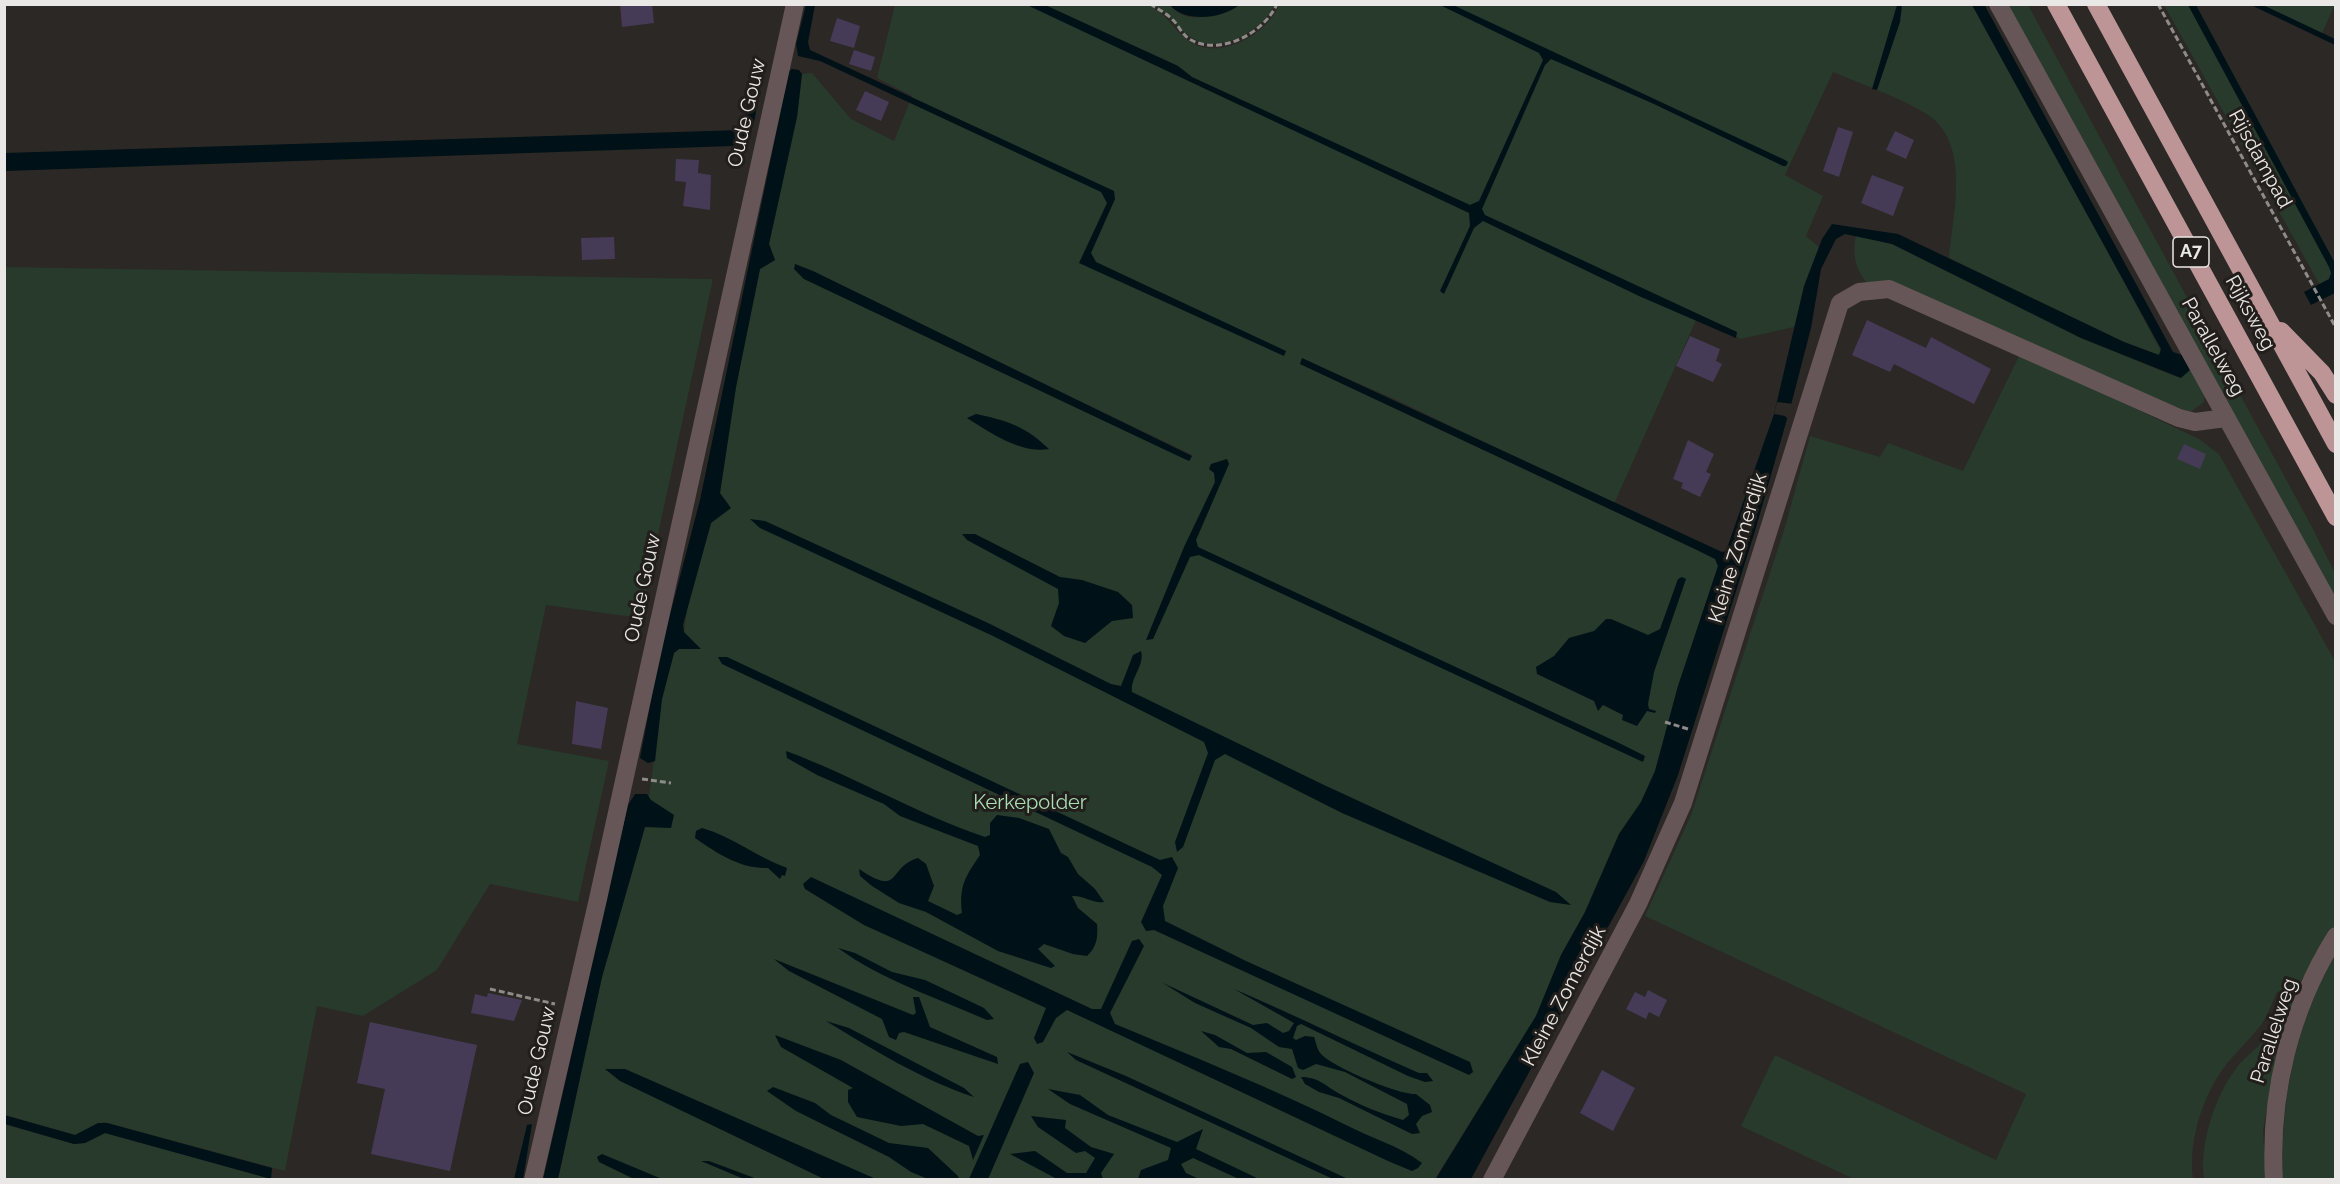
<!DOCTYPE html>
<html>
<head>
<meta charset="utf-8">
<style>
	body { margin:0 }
	#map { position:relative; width:2340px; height:1184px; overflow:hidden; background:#2b2825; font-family:Raleway,sans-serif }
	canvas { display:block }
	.frame { position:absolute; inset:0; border:6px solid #eae8e6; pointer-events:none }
</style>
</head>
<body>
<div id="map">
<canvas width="2340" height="1184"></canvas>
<div class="frame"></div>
</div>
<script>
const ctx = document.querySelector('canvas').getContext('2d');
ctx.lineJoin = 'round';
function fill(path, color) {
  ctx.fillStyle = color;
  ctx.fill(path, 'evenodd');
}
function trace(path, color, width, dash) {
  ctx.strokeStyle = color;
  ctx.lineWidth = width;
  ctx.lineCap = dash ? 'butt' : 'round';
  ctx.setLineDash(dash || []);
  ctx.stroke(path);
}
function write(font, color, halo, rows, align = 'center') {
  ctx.font = font + ' Raleway,sans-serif';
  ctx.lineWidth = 6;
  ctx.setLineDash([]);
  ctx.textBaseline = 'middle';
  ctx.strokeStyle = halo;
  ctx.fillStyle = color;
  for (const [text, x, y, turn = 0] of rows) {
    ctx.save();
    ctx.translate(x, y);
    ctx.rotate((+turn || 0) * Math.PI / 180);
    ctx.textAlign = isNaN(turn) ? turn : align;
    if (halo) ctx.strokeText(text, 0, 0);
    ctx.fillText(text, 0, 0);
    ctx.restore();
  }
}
fill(new Path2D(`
	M 2335,4 L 2321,36 L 2254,5 Z
	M 895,5 L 1035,5 L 1253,105 L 1192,77 L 1178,66 L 1045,5 C 1063,5 1135,0 1147,5 C 1167,12 1175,33 1192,43 C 1221,60 1268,34 1279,5 L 1976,5 L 2161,351 L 2158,355 L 2124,342 L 1949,258 C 1953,214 1972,141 1925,113 C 1897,96 1863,85 1833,72 L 1785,175 L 1823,196 L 1806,236 L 1820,248 L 1798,326 L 1741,339 L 1697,318 L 1614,504 L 1392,398 L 1302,359 L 1300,364 L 1697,550 L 1715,559 L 1718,566 L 1678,686 L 1655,771 L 1641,802 L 1619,834 L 1585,912 L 1561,955 L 1536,1016 L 1435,1179 L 558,1180 L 602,977 L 645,827 L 662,699 L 674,653 L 684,632 L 690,586 L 695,580 L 720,493 L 736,387 L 760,269 L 775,260 L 769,244 L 797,117 L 802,74 L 812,73 L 851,119 L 894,141 L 912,96 L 877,78 ZM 795,264 L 1192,455 L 1190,461 L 804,279 Z
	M 1153,5 L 1170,5 C 1190,30 1220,10 1241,5 C 1251,2 1265,5 1275,5 C 1261,31 1221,55 1192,38 C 1177,29 1170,14 1153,5 Z
	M 2007,5 L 2028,5 L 2312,527 L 2335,573 L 2335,601 Z
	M 2164,5 L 2196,5 L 2335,262 L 2335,278 L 2321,287 Z
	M 1856,235 L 1892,244 L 2081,338 L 2177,377 L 2190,370 L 2205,395 L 2204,402 L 2192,411 L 2181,411 L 1878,283 L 1866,282 C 1855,268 1852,253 1856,235 Z
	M 4,267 L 713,279 L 640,618 L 546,605 L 517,744 L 609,761 L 578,902 L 490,884 L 437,970 L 363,1016 L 317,1006 L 285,1171 L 104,1122 L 75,1135 L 5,1115 Z
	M 2020,354 L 2199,439 L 2219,454 L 2335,661 L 2335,925 L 2301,980 L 2276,1057 L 2263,1131 L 2266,1179 L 2204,1179 C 2199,1144 2215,1096 2237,1067 C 2247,1054 2264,1044 2271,1030 C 2277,1018 2282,1003 2285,991 L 2277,992 C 2272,1003 2268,1015 2261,1025 C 2247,1043 2228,1059 2217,1078 C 2199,1108 2189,1145 2193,1179 L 1854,1179 L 1741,1126 L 1775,1055 L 1996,1160 L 2026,1094 L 1645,916 L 1691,815 L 1785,527 L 1810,436 L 1880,457 L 1888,443 L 1963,471 Z
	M 2335,956 L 2335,1179 L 2283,1180 C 2280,1101 2295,1025 2335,956 Z
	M 4,1124 L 74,1144 L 85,1143 L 105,1133 L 273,1179 L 5,1179 Z`), '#273a2b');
fill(new Path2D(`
	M 1984,4 L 2173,352 L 2182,355 L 2190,370 L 2181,378 L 2081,338 L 1892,244 L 1845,234 L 1836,239 L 1821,269 L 1811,328 L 1791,405 L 1755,531 L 1678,775 L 1644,861 L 1471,1179 L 1435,1180 L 1536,1016 L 1561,955 L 1585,912 L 1619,834 L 1641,802 L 1655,771 L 1678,686 L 1718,566 L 1715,559 L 1697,550 L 1300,364 L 1302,358 L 1722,552 L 1726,551 L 1774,414 L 1804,286 L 1822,239 L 1832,224 L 1898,234 L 2124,342 L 2159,355 L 2161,349 L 1972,5 Z
	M 806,5 L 815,5 L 808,42 L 810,50 L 1114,191 L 1115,199 L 1091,253 L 1096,262 L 1286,351 L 1284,356 L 1079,263 L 1107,203 L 1101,192 L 820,61 L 798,56 L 796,44 Z
	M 1027,5 L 1045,5 L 1178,66 L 1192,77 L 1470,205 L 1479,201 L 1543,60 L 1539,53 L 1440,5 L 1453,5 L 1785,160 L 1788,162 L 1786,166 L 1783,166 L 1654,104 L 1551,59 L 1545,65 L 1482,209 L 1485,215 L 1737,332 L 1736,338 L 1639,296 L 1483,221 L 1474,228 L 1444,294 L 1440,291 L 1470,226 L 1469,213 Z
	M 1170,5 L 1239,5 C 1222,19 1185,23 1170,5 Z
	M 1897,5 L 1902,5 L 1900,22 L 1877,90 L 1872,89 Z
	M 2188,5 L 2196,5 L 2335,263 L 2335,293 L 2311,305 L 2304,292 L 2329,279 L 2331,273 L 2329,267 Z
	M 2251,5 L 2263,5 L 2335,39 L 2335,45 Z
	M 792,69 L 799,70 L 802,74 L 797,117 L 769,244 L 775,260 L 760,269 L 736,387 L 720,493 L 731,508 L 711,523 L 683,625 L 684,632 L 701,649 L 679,649 L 674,653 L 662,699 L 655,761 L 648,763 L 640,758 L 660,653 L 700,500 L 789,71 Z
	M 749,100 L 758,101 C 754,121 754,140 732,146 L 5,171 L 5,153 L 742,130 Z
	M 795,264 L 813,271 L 1192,456 L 1189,461 L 1157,446 L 804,279 L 794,269 Z
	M 976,414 C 1008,421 1025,426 1049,449 C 1021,454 989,432 967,418 Z
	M 1227,459 L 1229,464 L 1196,540 L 1198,547 L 1619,743 L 1645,756 L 1643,762 L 1199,555 L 1190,557 L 1153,639 L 1146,640 L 1184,547 L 1215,482 L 1214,473 L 1209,469 L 1211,464 Z
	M 750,519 L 765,521 L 988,623 L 1111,684 L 1121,686 L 1133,655 L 1141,651 C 1145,666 1130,677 1132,692 L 1324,785 L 1556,892 L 1571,905 L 1550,902 L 1342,813 L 1225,754 L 1215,760 L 1183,847 L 1177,852 L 1175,842 L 1208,753 L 1204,742 L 993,636 L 760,528 Z
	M 962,534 L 975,534 L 1060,577 L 1082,580 L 1118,592 L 1132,605 L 1133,618 L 1112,621 L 1085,643 L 1064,636 L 1051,626 L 1059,603 L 1058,589 L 967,540 Z
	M 1682,577 L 1686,579 L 1654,672 L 1648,704 L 1649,709 L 1656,711 L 1655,713 L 1647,711 L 1637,726 L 1622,720 L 1623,715 L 1603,705 L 1598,711 L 1594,701 L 1537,674 L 1536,667 L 1554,656 L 1569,638 L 1594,631 L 1606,619 L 1611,619 L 1648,635 L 1660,629 L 1678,579 Z
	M 718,657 L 727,657 L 1160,860 L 1172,857 L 1178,868 L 1163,906 L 1165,921 L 1246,961 L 1470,1062 L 1473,1072 L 1469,1075 L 1154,930 L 1146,931 L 1141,922 L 1162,875 L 1152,867 L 722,664 Z
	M 786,751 C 854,776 917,814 985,837 L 990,835 L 990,823 L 997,815 L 1019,818 L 1049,829 L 1061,853 L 1068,857 L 1078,874 L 1095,889 L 1104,902 C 1093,904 1084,895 1072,896 L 1078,908 L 1097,924 C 1098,937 1097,947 1087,956 L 1073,954 L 1044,944 L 1038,949 L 1055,966 L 1051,968 L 998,951 L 926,912 L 899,903 L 872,886 L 860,876 L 859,869 C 902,898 887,867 918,858 L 926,864 L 934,886 L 928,901 L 957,915 L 962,913 C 959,886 965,877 980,855 L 978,846 L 900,816 L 884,804 L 817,775 L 787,758 Z
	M 635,794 L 647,794 L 651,800 L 674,815 L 671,828 L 645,827 L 602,977 L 558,1179 L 543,1180 L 628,805 Z
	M 702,828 C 733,837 757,857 787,868 L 785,876 L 782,875 L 780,879 L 768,868 C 740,869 717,853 695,838 L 696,831 Z
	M 811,877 L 1092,1009 L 1101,1009 L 1132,941 L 1139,939 L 1144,946 L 1110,1013 L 1115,1024 C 1194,1057 1272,1088 1348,1126 C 1373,1139 1398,1145 1422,1163 L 1418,1168 L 1412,1171 L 1388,1161 L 1067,1010 L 1056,1018 L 1043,1042 L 1037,1044 L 1034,1038 L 1046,1008 L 864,925 L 805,889 L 803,884 Z
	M 838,948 L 855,953 L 892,972 L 925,980 L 984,1008 L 994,1019 L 987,1020 C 937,998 882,980 838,948 Z
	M 774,959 L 913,1015 L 916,1013 L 913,997 L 919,997 L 930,1027 L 997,1057 L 998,1064 L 904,1032 L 899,1033 L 896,1040 L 889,1037 L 882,1019 L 789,971 Z
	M 1163,983 L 1253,1025 L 1267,1023 L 1283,1033 L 1289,1031 L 1294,1023 L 1234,989 C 1297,1016 1357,1046 1419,1073 L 1427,1073 L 1433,1081 L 1425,1082 L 1408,1076 L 1301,1024 L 1297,1026 L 1293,1038 L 1296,1040 L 1305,1036 L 1314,1037 C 1316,1042 1317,1050 1321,1054 C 1333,1067 1398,1095 1416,1094 L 1430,1105 L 1432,1112 L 1422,1116 L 1416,1124 L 1420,1133 L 1412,1134 L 1339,1098 L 1319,1092 L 1305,1084 L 1301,1077 C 1319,1077 1325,1086 1340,1094 C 1359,1105 1382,1114 1403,1120 L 1409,1115 L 1407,1104 L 1345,1072 L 1316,1064 L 1303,1070 L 1298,1068 L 1292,1049 L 1279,1047 L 1251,1028 L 1195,1003 Z
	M 826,1021 L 849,1028 L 964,1088 L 974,1097 C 922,1080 872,1049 826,1021 Z
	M 1201,1031 L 1215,1035 L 1247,1053 L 1266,1052 L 1292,1067 L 1296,1077 L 1292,1079 L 1231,1049 L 1219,1047 Z
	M 775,1035 L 841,1060 L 978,1136 L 984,1135 L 973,1160 L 969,1146 L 923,1124 L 901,1126 L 857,1117 L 848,1102 L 848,1090 L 853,1088 L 781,1047 Z
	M 1067,1052 L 1126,1076 L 1348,1179 L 1333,1179 L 1076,1060 Z
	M 1028,1062 L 1034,1073 L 988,1179 L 969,1179 L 1020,1064 Z
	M 605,1069 L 625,1069 L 876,1179 L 824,1179 L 620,1081 Z
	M 773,1087 L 815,1103 L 831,1115 L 889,1143 L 928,1148 L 958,1176 L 959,1179 L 928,1179 L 911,1172 L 889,1157 L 796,1111 L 767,1091 Z
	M 1048,1089 L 1080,1095 L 1108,1115 L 1177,1142 L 1203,1129 L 1196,1149 L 1259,1179 L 1239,1179 L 1193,1158 L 1181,1164 L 1186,1173 L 1199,1179 L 1138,1179 L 1141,1170 L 1168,1160 L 1171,1148 L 1070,1104 Z
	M 4,1115 L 75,1135 L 98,1123 L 107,1123 L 272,1168 L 271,1179 L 105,1133 L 85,1143 L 74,1144 L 5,1124 Z
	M 1031,1116 L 1066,1120 L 1065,1128 L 1091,1147 L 1114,1154 L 1101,1173 L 1103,1179 L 1057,1179 L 1010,1154 L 1035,1151 L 1067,1173 L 1086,1173 L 1095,1158 L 1085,1151 L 1076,1153 L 1038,1127 Z
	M 532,1124 L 523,1179 L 514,1179 L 527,1125 Z
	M 602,1154 L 662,1179 L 634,1179 L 599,1162 L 597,1157 Z
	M 701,1161 L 709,1161 L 757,1179 L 744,1179 Z`), '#001117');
fill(new Path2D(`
	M 1777,402 L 1794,404 L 1789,421 L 1785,416 L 1774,414 Z`), '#2b2825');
fill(new Path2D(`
	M 620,4 L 652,4 L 654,23 L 622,27 Z
	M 837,18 L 860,26 L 854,48 L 830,41 Z
	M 854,50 L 875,57 L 871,71 L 849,64 Z
	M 865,91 L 889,102 L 881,121 L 856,110 Z
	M 1838,127 L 1853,132 L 1839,177 L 1823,171 Z
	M 1895,131 L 1914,140 L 1906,159 L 1886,150 Z
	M 676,159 L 699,160 L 698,173 L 711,175 L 710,210 L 683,206 L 686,182 L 675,181 Z
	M 1872,175 L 1904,187 L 1893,216 L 1861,203 Z
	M 614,237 L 615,259 L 582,260 L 581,238 Z
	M 1867,320 L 1926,348 L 1931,337 L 1991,369 L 1974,404 L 1894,364 L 1890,372 L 1852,355 Z
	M 1690,336 L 1720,349 L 1716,361 L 1722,364 L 1713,382 L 1676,366 Z
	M 1688,440 L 1714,454 L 1706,472 L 1711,474 L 1700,497 L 1681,488 L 1683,483 L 1673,479 Z
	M 2184,444 L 2206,454 L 2200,469 L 2177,459 Z
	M 576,701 L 608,708 L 601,749 L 572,744 Z
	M 1648,990 L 1667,1000 L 1659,1017 L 1649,1012 L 1646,1019 L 1626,1009 L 1635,992 L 1645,997 Z
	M 488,993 L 522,1000 L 514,1021 L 471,1013 L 475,994 L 487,997 Z
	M 370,1022 L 477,1045 L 450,1171 L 371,1154 L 385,1089 L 357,1083 Z
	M 1602,1070 L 1635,1088 L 1613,1131 L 1580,1113 Z`), '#453b57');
trace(new Path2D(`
	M 1150,4 C 1158,9 1166,13 1173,20 C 1179,26 1183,36 1191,40 C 1221,56 1264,33 1277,4
	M 2158,4 L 2336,328
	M 1665,722 L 1688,729
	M 642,779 L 671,783
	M 490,989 L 555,1004`), '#8e8b89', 3, [6, 3]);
trace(new Path2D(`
	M 1998,4 L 2336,616
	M 533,1180 L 598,899 L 795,4
	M 1492,1180 L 1638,904 L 1683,803 L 1840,303 L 1859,292 L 1889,289 L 2179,418 L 2195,422 L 2226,418
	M 2274,1180 C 2269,1095 2290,1009 2336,936`), '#675657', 18);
trace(new Path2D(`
	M 2056,4 L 2336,517
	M 2096,4 L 2336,444
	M 2281,331 L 2322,373 L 2336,395`), '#be9597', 18);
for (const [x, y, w] of [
	[2191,252,36]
]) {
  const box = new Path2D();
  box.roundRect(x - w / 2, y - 15, w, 30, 4.5);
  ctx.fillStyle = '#211e1b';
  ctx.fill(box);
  trace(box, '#eae8e6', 1.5);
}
write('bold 18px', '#eae8e6', null, [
	["A7",2191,252]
]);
write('20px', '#eae8e6', '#211e1b', [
	["Oude Gouw",747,113,-77],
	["Rijsdampad",2260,159,61],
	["Rijksweg",2250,313,61],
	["Parallelweg",2213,347,61],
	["Kleine Zomerdijk",1738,548,-73],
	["Oude Gouw",643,588,-78],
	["Kleine Zomerdijk",1564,996,-62],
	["Parallelweg",2274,1031,-72],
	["Oude Gouw",537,1061,-77]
]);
write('20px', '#abdfb5', '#211e1b', [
	["Kerkepolder",1030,803]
]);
</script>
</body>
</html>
